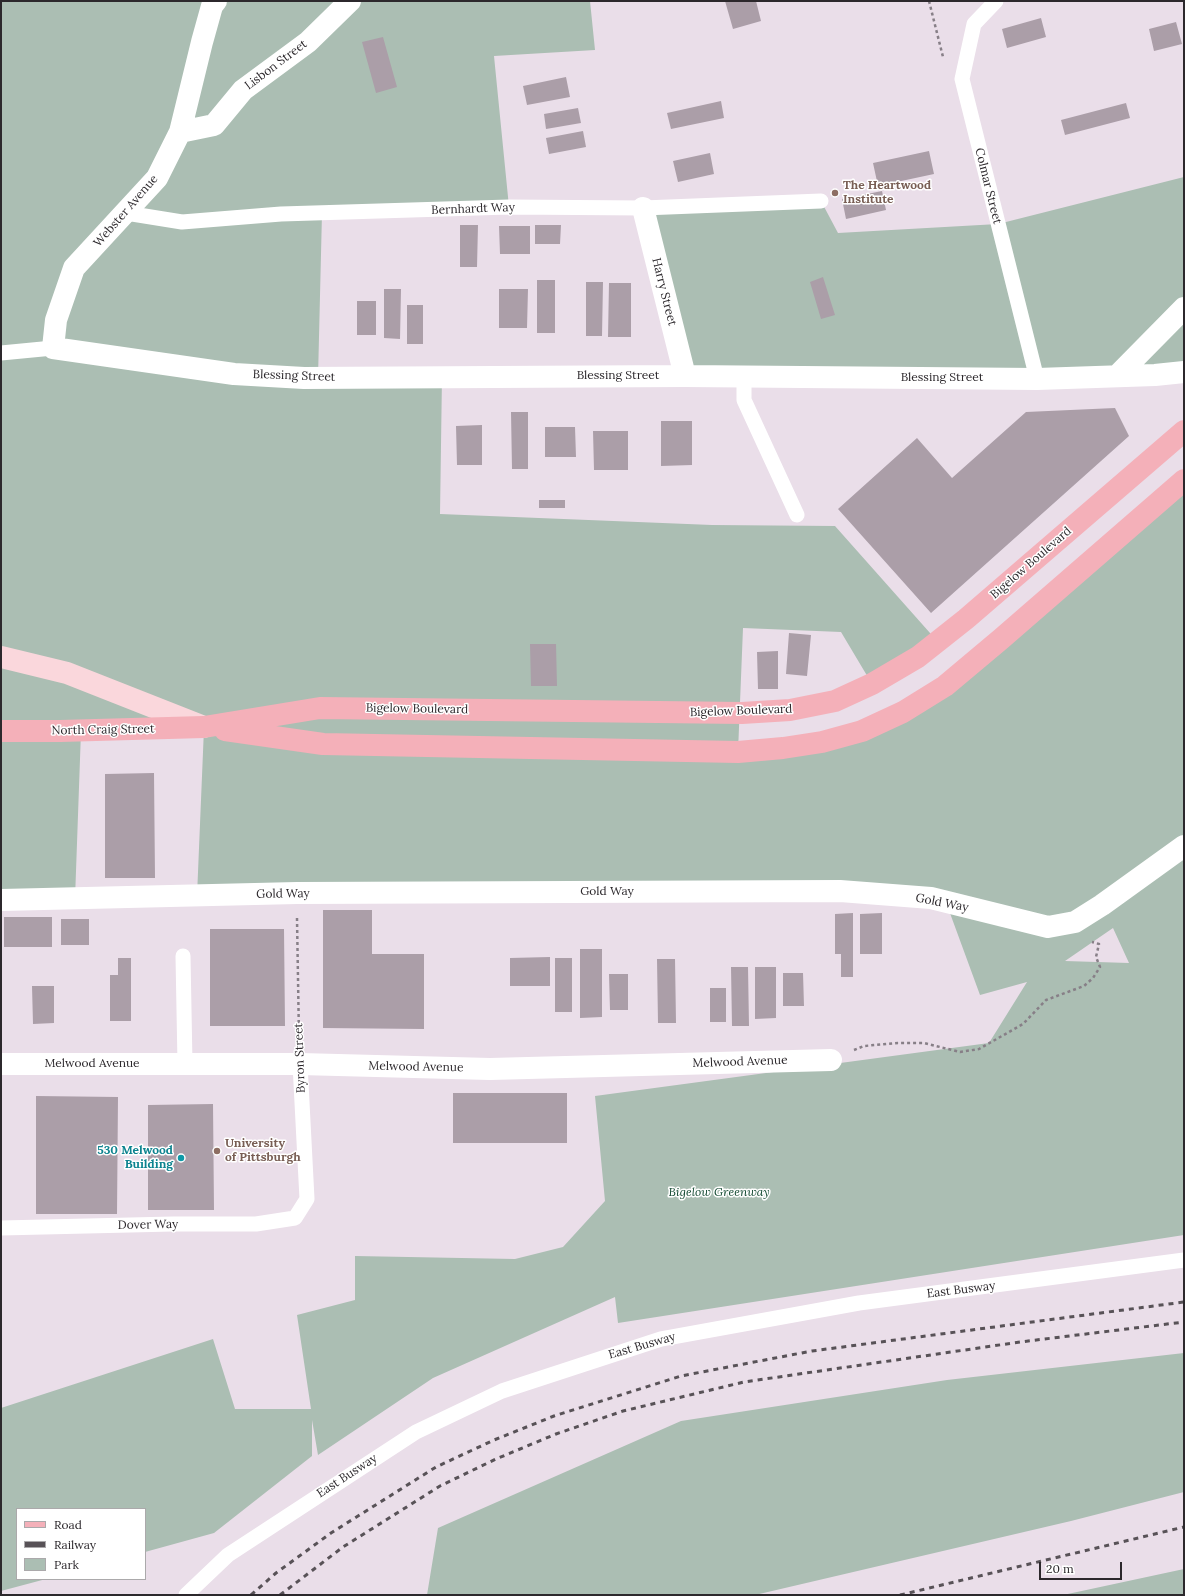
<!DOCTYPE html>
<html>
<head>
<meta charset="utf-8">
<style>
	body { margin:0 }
	#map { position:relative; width:1185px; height:1596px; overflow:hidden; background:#eadee9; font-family:Lora,serif }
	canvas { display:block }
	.frame { position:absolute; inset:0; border:2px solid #2c282c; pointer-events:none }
	.legend { position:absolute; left:16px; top:1508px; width:130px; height:72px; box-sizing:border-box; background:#fff; border:1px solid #aba9ab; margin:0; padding:5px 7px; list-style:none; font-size:12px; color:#2c282c }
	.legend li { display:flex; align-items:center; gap:8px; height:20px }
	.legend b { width:20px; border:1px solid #aba9ab }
	.scale { position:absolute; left:1039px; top:1562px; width:83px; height:18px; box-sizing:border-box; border:2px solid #2c282c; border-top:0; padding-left:5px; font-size:12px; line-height:14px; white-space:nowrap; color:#2c282c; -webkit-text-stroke:3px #fff; paint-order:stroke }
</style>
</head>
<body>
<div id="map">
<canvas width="1185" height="1596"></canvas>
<div class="frame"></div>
<ul class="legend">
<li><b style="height:5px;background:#f4b0b9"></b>Road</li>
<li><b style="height:5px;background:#585257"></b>Railway</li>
<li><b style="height:11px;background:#abbeb3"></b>Park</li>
</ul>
<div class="scale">20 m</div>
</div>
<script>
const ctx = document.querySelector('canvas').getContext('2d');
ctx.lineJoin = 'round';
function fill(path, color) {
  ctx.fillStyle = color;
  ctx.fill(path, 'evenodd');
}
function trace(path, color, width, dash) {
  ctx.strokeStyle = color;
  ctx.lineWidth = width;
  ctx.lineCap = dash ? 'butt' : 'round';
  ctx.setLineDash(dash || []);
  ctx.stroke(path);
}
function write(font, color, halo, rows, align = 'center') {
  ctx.font = font + ' Lora,serif';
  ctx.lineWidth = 3;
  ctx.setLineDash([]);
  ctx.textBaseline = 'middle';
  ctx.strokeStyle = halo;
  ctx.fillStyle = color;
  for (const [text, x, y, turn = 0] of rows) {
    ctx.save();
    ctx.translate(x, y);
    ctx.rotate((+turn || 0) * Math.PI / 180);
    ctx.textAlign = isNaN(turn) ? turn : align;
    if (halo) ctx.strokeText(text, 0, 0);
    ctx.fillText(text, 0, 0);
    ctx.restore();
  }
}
fill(new Path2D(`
	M 1,1 L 590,1 L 595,50 L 494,56 L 509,207 L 322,213 L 318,378 L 442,376 L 440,514 L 712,525 L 835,526 L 938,642 L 872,684 L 841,632 L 743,628 L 738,752 L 903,712 L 1184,488 L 1184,1235 L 618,1323 L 615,1297 L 433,1378 L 318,1455 L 312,1420 L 312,1456 L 214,1533 L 145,1552 L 145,1509 L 17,1509 L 17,1579 L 46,1579 L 1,1591 L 1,1408 L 213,1339 L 235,1409 L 311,1409 L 297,1315 L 355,1300 L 355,1256 L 515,1259 L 563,1247 L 605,1201 L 595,1096 L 989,1043 L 1027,982 L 980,995 L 947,905 L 949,903 L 197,896 L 204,728 L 81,731 L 75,899 L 1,900 ZM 1113,928 L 1129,963 L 1065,961 Z
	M 1184,177 L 1184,371 L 685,376 L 643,208 L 821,201 L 838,233 L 998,224 Z
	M 1184,1353 L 1184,1492 L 1071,1521 L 755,1595 L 427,1595 L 438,1528 L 681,1421 L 947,1380 Z
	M 1184,1569 L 1184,1595 L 1063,1595 Z`), '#abbeb3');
fill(new Path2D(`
	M 725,1 L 756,1 L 761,21 L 733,29 Z
	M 1041,18 L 1046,37 L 1007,48 L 1002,29 Z
	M 1176,22 L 1182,44 L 1154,51 L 1149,29 Z
	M 383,37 L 397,87 L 376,93 L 362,42 Z
	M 566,77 L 570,97 L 527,105 L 523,86 Z
	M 721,101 L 724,118 L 671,129 L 667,113 Z
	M 1126,103 L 1130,118 L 1065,135 L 1061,120 Z
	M 578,108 L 581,123 L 546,129 L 544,114 Z
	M 583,131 L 586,147 L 549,154 L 546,138 Z
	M 929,151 L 934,174 L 878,186 L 873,163 Z
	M 710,153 L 714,174 L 678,182 L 673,161 Z
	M 882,191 L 886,210 L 846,219 L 842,199 Z
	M 460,225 L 478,225 L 477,267 L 460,267 Z
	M 535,225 L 561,225 L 560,244 L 535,244 Z
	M 499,226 L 530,226 L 530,254 L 500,254 Z
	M 823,277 L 835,315 L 821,319 L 810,282 Z
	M 537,280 L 555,280 L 555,333 L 537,333 Z
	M 586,282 L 603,282 L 602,336 L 586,336 Z
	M 609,283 L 631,283 L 631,337 L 608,337 Z
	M 384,289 L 401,289 L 400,339 L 384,338 Z
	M 499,289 L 528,289 L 527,328 L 499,328 Z
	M 357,301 L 376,301 L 376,335 L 357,335 Z
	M 407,305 L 423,305 L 423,344 L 407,344 Z
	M 1115,408 L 1129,436 L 931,613 L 838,509 L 917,438 L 952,478 L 1026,412 Z
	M 511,412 L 528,412 L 528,469 L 512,469 Z
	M 661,421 L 692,421 L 692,465 L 661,466 Z
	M 482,425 L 482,465 L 457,465 L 456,426 Z
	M 545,427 L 575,427 L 576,457 L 545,457 Z
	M 593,431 L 628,431 L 628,470 L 594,470 Z
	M 539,500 L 565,500 L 565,508 L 539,508 Z
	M 789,633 L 811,635 L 807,676 L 786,674 Z
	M 530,644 L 556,644 L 557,686 L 531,686 Z
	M 778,651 L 778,689 L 758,689 L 757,652 Z
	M 154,773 L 155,878 L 105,878 L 105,774 Z
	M 323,910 L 372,910 L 372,954 L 424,954 L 424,1029 L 323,1028 Z
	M 853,913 L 853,977 L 841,977 L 841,954 L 835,954 L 835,914 Z
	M 882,913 L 882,954 L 860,954 L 860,914 Z
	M 4,917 L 52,917 L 52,947 L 4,947 Z
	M 61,919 L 89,919 L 89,945 L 61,945 Z
	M 210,929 L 284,929 L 285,1026 L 210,1026 Z
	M 580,949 L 602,949 L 602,1017 L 580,1018 Z
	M 550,957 L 550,986 L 510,986 L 510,958 Z
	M 118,958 L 131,958 L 131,1021 L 110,1021 L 110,975 L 118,975 Z
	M 555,958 L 572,958 L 572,1012 L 555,1012 Z
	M 657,959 L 675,959 L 676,1023 L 658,1023 Z
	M 731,967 L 748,967 L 749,1026 L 732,1026 Z
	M 755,967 L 776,967 L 776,1018 L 755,1019 Z
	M 783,973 L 803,973 L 804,1006 L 783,1006 Z
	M 609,974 L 628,974 L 628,1010 L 610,1010 Z
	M 32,986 L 54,986 L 54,1023 L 33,1024 Z
	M 710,988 L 726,988 L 726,1022 L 710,1022 Z
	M 453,1093 L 567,1093 L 567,1143 L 453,1143 Z
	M 36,1096 L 118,1097 L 117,1214 L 36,1214 Z
	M 213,1104 L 214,1210 L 148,1210 L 148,1105 Z`), '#ab9ea8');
trace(new Path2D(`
	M 929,1 L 943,57
	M 297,918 L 299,1039
	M 854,1050 L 864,1046 L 898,1043 L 924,1043 L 960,1052 L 979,1049 L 1023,1024 L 1046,1000 L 1084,986 L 1093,978 L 1100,967 L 1096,957 L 1099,944 L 1092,942`), '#877f87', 2.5, [3, 3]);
trace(new Path2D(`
	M 996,1 L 974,24 L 962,79 L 1037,379
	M 126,213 L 182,222 L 281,214 L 509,207 L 643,208 L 821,201
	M 1,353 L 53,348
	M 744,377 L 744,400 L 797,515
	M 183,956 L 185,1064
	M 1,1228 L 173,1224 L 256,1224 L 295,1218 L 307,1199 L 300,1064
	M 186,1595 L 228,1555 L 416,1432 L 502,1391 L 661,1339 L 859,1303 L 1184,1260`), '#fff', 15);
trace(new Path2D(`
	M 216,1 L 212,6 L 202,42 L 180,132 L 157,178 L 74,268 L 56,320 L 53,348 L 234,374 L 304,378 L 685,376 L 1037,379 L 1155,375 L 1184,372
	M 180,132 L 214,125 L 243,90 L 308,42 L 350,1
	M 643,208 L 685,376
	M 1117,376 L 1184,308
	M 1,900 L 297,893 L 840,891 L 931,898 L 1048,927 L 1075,922 L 1102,905 L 1184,846
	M 1,1064 L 300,1064 L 490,1069 L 831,1060`), '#fff', 22);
trace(new Path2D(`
	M 1,657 L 67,673 L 204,727`), '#fad7dc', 22);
trace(new Path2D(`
	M 225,730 L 323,744 L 738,752 L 783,748 L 822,742 L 862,731 L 903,712 L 945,686 L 1001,639 L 1184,480
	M 1,731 L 60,731 L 204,727 L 320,708 L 742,713 L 790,710 L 835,701 L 872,684 L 918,657 L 966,619 L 1184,431`), '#f4b0b9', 22);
trace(new Path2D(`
	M 251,1595 L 276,1573 L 331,1533 L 436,1467 L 494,1440 L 554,1416 L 681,1376 L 812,1351 L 1184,1302
	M 280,1595 L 343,1547 L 440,1486 L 496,1459 L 556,1434 L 623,1411 L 744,1382 L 1020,1342 L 1184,1322
	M 900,1595 L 1184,1527`), '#585257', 3, [5, 5]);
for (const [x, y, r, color] of [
	[835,193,4,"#8d6e63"],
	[217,1151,4,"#8d6e63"],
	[181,1158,4,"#0f9aa8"]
]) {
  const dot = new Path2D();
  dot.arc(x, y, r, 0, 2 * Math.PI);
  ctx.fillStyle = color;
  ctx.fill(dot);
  trace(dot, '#fff', 1.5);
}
write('12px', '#2c282c', '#fff', [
	["Lisbon Street",276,65,-37],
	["Colmar Street",988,186,76],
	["Bernhardt Way",473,209,-2],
	["Webster Avenue",126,211,-49],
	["Harry Street",664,292,76],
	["Blessing Street",294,376,2],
	["Blessing Street",618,376],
	["Blessing Street",942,378],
	["Bigelow Boulevard",1031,563,-41],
	["Bigelow Boulevard",417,709,1],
	["Bigelow Boulevard",741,711,-2],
	["North Craig Street",103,730,-1],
	["Gold Way",607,892],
	["Gold Way",283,894,-1],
	["Gold Way",942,903,11],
	["Byron Street",300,1058,-92],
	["Melwood Avenue",740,1062,-2],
	["Melwood Avenue",92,1064],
	["Melwood Avenue",416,1067,1],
	["Dover Way",148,1225,-1],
	["East Busway",961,1290,-7],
	["East Busway",642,1346,-16],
	["East Busway",347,1476,-33]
]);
write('bold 12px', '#785e54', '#fff', [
	["The Heartwood",843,186],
	["Institute",843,200],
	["University",225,1144],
	["of Pittsburgh",225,1158]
], 'left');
write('bold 12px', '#0d838f', '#fff', [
	["530 Melwood",173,1151],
	["Building",173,1165]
], 'right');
write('italic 12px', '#114830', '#fff', [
	["Bigelow Greenway",719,1193]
]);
</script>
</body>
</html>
